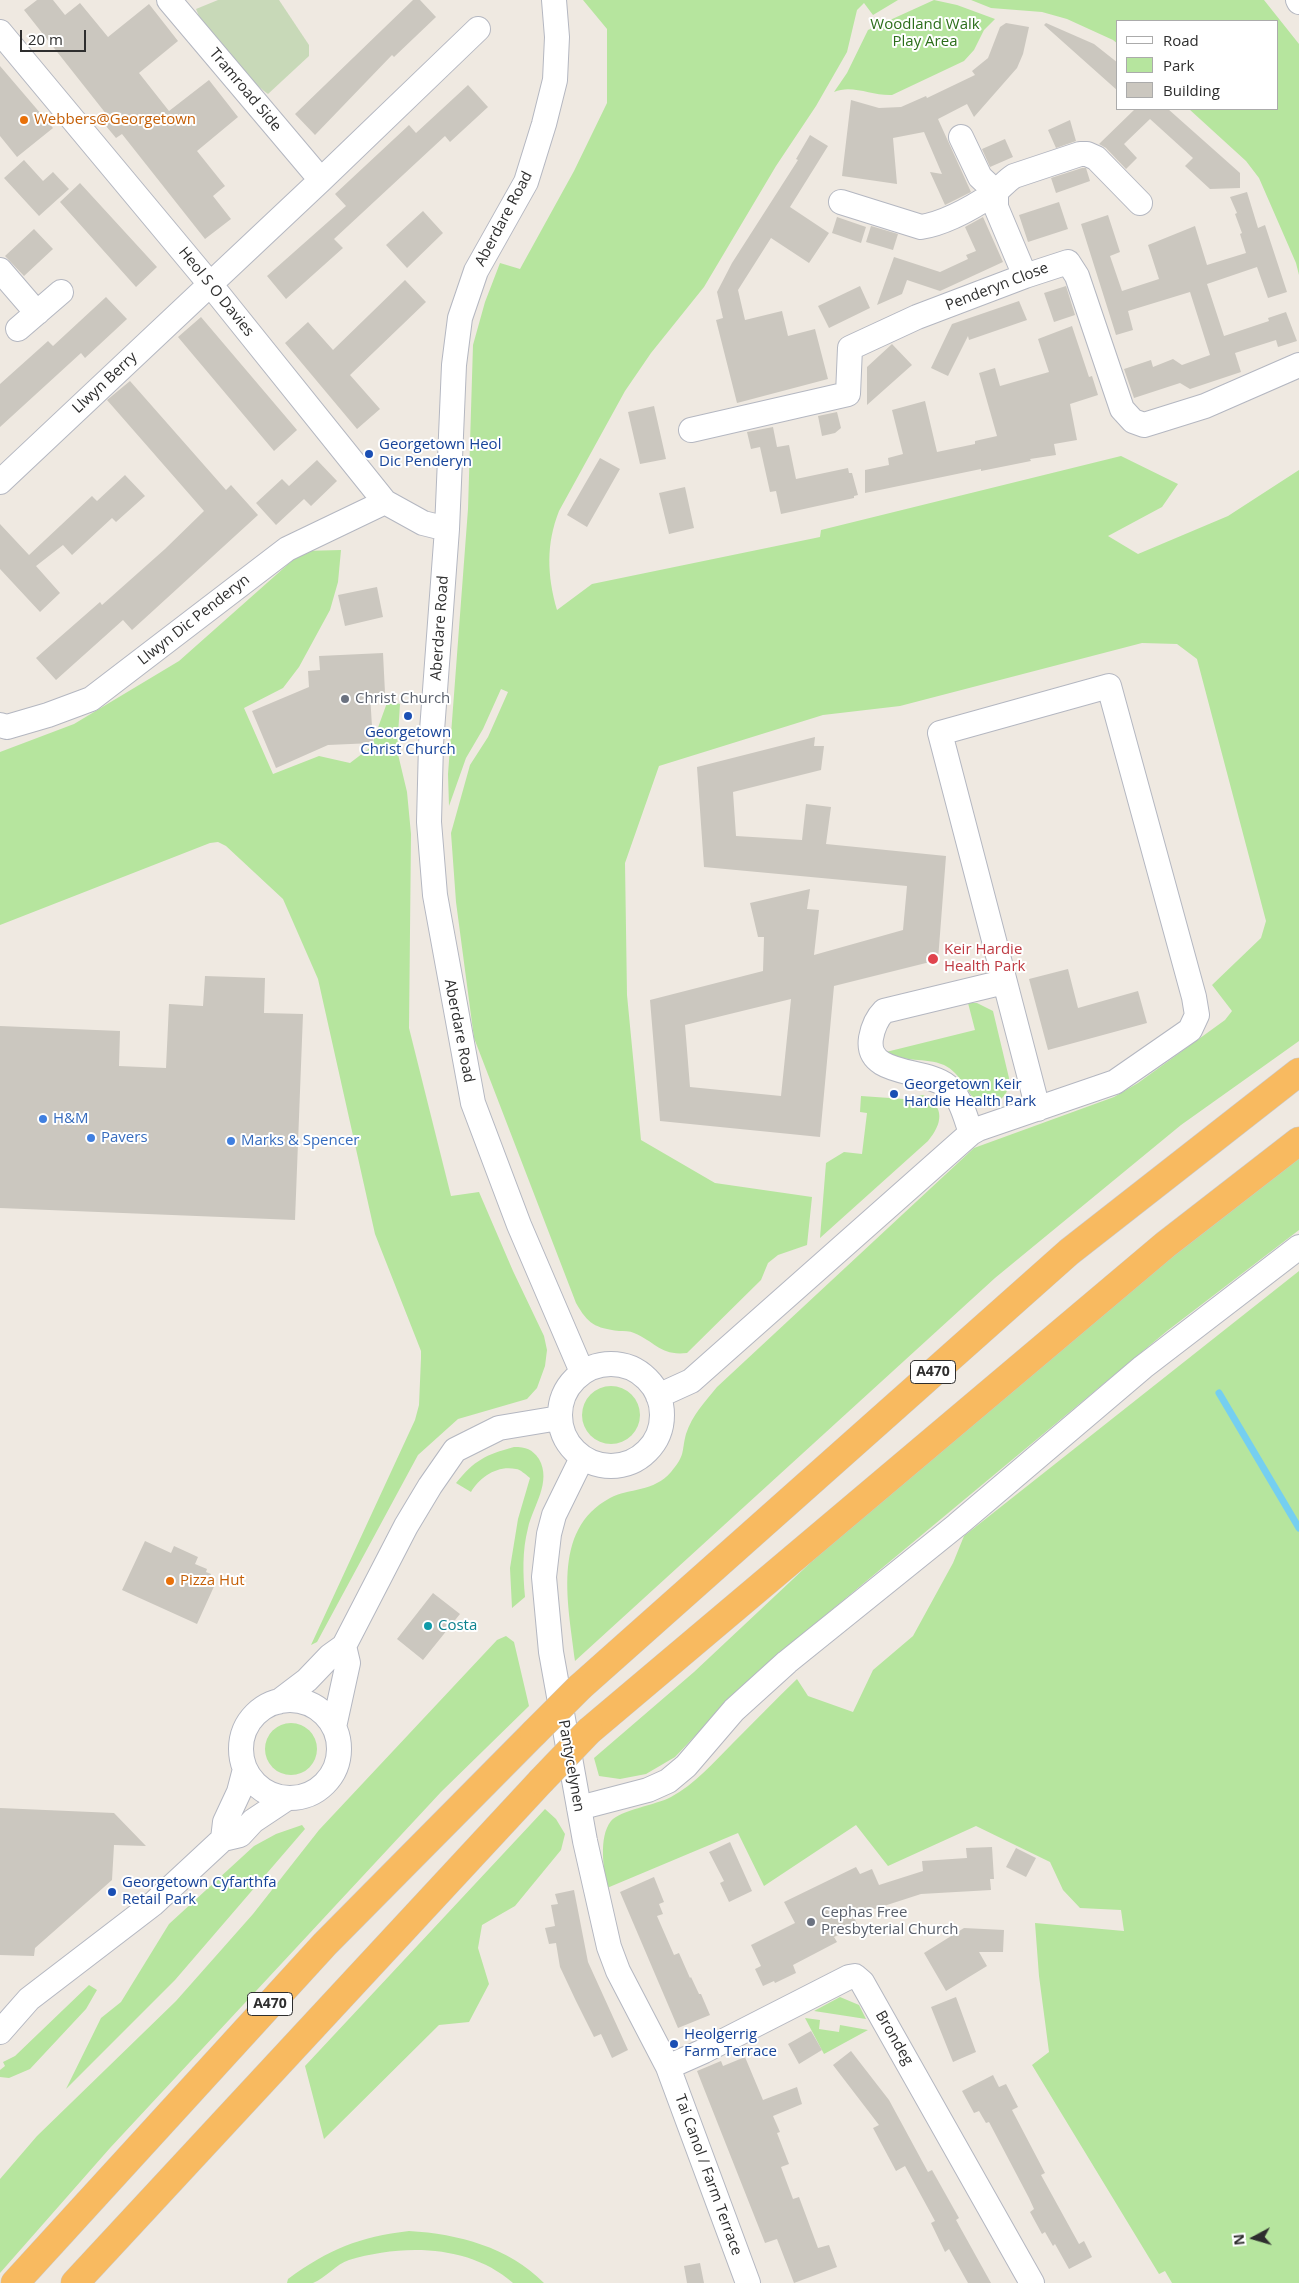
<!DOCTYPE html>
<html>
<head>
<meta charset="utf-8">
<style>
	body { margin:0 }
	#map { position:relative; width:1299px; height:2283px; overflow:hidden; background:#efe9e1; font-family:"Open Sans",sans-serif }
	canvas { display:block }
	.legend { position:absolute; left:1116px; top:20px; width:162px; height:90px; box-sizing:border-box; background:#fff; border:1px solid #ababab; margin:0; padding:6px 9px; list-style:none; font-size:15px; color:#2e2e2e }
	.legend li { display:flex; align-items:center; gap:10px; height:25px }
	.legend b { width:25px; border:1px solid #ababab }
	.north { position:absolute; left:1229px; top:2213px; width:50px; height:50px; -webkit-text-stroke:4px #fff; paint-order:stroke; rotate:264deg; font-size:14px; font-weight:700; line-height:20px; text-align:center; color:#2e2e2e }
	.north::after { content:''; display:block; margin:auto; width:18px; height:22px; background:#2e2e2e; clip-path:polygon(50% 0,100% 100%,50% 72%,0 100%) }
	.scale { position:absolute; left:20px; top:30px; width:66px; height:22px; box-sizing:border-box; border:2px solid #2e2e2e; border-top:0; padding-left:6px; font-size:15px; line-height:18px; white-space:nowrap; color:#2e2e2e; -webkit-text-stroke:4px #fff; paint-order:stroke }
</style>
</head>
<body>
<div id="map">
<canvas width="1299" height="2283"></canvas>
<ul class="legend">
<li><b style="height:6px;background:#fff"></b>Road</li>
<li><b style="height:14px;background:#b6e59e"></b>Park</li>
<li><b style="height:14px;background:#cbc7bf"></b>Building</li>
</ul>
<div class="north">N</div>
<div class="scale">20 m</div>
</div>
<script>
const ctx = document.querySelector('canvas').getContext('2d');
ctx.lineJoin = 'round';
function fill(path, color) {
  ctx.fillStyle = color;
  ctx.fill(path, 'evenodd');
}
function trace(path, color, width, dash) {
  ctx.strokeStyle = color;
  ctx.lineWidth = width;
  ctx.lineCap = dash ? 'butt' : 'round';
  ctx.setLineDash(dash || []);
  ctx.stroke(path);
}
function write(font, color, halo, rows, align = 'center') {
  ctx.font = font + ' "Open Sans",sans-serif';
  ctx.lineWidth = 4;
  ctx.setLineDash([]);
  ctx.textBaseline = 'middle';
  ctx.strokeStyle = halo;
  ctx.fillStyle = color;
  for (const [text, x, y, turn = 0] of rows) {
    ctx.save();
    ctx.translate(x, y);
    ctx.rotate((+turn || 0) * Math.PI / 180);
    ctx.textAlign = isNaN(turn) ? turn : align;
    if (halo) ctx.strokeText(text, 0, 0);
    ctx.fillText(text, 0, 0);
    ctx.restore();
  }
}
fill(new Path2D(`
	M 583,0 L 898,0 L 873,15 L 864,3 L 857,10 L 847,52 L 816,106 L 776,166 L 704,287 L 651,353 L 625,391 L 559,511 C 546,544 547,575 557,610 L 592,584 L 820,537 L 821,530 L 1121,456 L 1178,484 L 1162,507 L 1108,536 L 1138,554 L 1228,516 L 1299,470 L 1299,1041 L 1181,1125 L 995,1278 L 575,1661 C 569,1607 550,1530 610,1498 C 629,1488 654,1492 671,1472 C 686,1454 681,1453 686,1434 C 692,1415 705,1402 717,1387 L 974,1148 L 1114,1097 L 1138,1083 L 1225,1020 L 1232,1011 L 1212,985 L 1261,938 L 1266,921 L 1197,659 L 1177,644 L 1142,643 L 900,706 L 823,715 L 659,766 L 625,863 L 627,995 L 641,1140 L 715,1183 L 812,1197 L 807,1245 L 778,1255 L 768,1263 L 761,1280 L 687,1353 C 660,1356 656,1342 634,1333 C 630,1331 624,1331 619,1331 C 595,1328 588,1324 576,1303 L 474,1038 L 456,902 L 451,833 L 470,765 L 488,737 L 508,692 L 501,689 L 483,729 L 466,758 L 449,806 L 448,774 L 468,509 L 473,345 L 485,302 L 500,263 L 520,269 L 574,171 L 607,103 L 607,29 Z
	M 934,0 L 957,5 L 995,19 L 984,30 L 974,50 L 964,61 L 892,95 C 872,96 852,84 834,92 L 847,73 L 868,30 Z
	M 971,0 L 1264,0 L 1299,44 L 1299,275 L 1296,263 L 1259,178 L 1246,161 L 1189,109 L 1278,109 L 1278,21 L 1118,21 L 1118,44 L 1113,40 L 1067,19 L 1042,12 L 991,8 Z
	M 341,550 L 338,582 L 330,610 L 299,667 L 283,688 L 244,708 L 273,774 L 319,756 L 350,763 L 371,747 L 388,700 L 400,704 L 397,750 L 407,792 L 411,834 L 409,1028 L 451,1196 L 479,1192 L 513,1271 L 544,1336 L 547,1350 L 545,1366 L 537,1388 L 527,1399 L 458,1419 L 418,1455 L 317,1642 L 311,1645 L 415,1420 L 419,1405 L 421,1358 L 421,1351 L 375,1234 L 318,979 L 283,899 L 226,846 L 218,842 L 210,843 L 0,925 L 0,752 L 74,724 L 179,661 L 303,551 Z
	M 968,1003 L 977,1003 L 993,1011 L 1009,1078 C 1010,1094 1001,1101 987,1107 L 980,1106 C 967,1093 961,1073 944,1065 C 925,1057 904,1063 886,1052 L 975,1030 Z
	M 923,1095 C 946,1107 942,1124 928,1141 L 820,1238 L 826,1163 L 844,1152 L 862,1154 L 867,1113 L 860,1112 L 861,1096 L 904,1099 Z
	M 1299,1156 L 1299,1230 L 1167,1331 L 757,1672 L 733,1696 L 675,1757 L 646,1774 L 620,1779 L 599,1776 L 594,1758 L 694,1672 L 889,1489 L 1164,1258 Z
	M 1299,1271 L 1299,2283 L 1172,2283 L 1165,2271 L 1159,2274 L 1032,2065 L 1049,2052 L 1039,1976 L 1035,1923 L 1124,1931 L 1121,1910 L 1080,1908 L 1063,1890 L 1050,1862 L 976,1826 L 888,1866 L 856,1825 L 764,1886 L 738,1833 L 607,1888 C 604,1869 598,1838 611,1821 C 620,1810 656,1805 671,1797 C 695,1784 713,1763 732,1744 C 754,1722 775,1700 797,1679 L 808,1696 L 853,1712 L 873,1670 L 913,1636 L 953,1563 L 964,1536 Z
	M582 1415a29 29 0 1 1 58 0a29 29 0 1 1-58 0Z
	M 514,1447 C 526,1447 532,1449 539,1459 C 552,1482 533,1506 528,1528 C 522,1551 523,1574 525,1597 L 512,1608 L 510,1568 L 518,1519 L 530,1478 C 526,1475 520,1469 516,1469 C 497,1465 480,1477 471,1492 L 456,1483 C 475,1460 485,1455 514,1447 Z
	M 506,1636 L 514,1642 L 529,1706 L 441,1792 L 110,2148 L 0,2273 L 0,2179 L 37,2136 L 176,2001 L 253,1914 L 319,1830 L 497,1640 Z
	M265 1749a26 26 0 1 1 52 0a26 26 0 1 1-52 0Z
	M 545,1809 L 556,1819 L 565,1834 L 561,1850 L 515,1906 L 482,1925 L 478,1948 L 489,1984 L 469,2022 L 439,2025 L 324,2139 L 305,2066 Z
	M 302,1825 L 305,1829 L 175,1980 L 66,2089 L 101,2018 L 121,2002 L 169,1924 L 254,1846 L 276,1834 Z
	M 89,1985 L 97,1990 L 86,2009 L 30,2069 L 9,2078 L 0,2077 L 0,2070 L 5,2066 L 3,2062 L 15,2056 Z
	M 840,1997 L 859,2005 L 866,2019 L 814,2011 Z
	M 805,2018 L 820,2020 L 819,2029 L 839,2032 L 840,2025 L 868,2030 L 824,2054 Z
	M 409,2231 C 459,2234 508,2247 544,2283 L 513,2283 C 469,2244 402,2244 349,2260 C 336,2264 326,2278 313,2283 C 306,2283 294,2283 287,2283 L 288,2279 C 329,2249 359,2237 409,2231 Z`), '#b6e59e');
fill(new Path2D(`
	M 218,0 L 279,0 L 309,45 L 309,56 L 268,94 C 244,76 206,37 196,9 Z`), '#c8d9b8');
trace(new Path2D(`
	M 1219,1393 L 1299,1528`), '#75cff0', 7);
fill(new Path2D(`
	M 37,0 L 53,0 L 65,15 L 80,3 L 108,37 L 149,4 L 178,41 L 139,73 L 169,111 L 209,80 L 238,117 L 197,151 L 225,186 L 213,196 L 231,219 L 205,239 L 122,134 L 116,138 L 101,120 L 107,115 L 24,10 Z
	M 413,0 L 420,0 L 436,17 L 394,57 L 392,55 L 315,135 L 295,114 Z
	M 1006,23 L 1029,27 L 1023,54 L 1017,68 L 974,117 L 967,104 L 938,119 L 971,192 L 945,205 L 930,172 L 942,174 L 924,132 L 893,138 L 897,184 L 842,176 L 851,100 L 879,108 L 901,107 L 926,96 L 927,98 L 975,75 L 972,71 L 988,58 L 1000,27 Z
	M 1046,23 L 1094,44 L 1118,63 L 1118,91 L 1044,25 Z
	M 0,66 L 53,128 L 17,157 L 0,136 Z
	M 468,85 L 488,107 L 450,142 L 445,136 L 334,239 L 343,248 L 286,299 L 267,276 L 346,206 L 335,194 L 409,125 L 416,133 Z
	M 1135,109 L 1168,109 L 1240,173 L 1240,188 L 1210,189 L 1185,166 L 1193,158 L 1150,119 L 1124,144 L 1137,158 L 1126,169 L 1106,148 L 1099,144 Z
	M 1070,120 L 1076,141 L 1056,148 L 1048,130 Z
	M 810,135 L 828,146 L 790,207 L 829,233 L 809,263 L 771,238 L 738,290 L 745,320 L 782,311 L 788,336 L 815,329 L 828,379 L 737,403 L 716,320 L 723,318 L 717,292 L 732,263 L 798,160 L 796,159 Z
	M 1005,139 L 1013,157 L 990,167 L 982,149 Z
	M 24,160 L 43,181 L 53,172 L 69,189 L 39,216 L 4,178 Z
	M 1082,168 L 1086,168 L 1090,181 L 1056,193 L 1051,178 Z
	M 80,183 L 157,267 L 136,287 L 60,202 Z
	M 1247,192 L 1258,228 L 1265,225 L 1287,292 L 1268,298 L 1257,267 L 1207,284 L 1224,336 L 1269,321 L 1268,318 L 1286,312 L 1297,341 L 1278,347 L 1276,340 L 1235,353 L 1241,372 L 1190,389 L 1180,383 L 1134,398 L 1124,369 L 1151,360 L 1153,367 L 1173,359 L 1182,365 L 1210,355 L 1190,292 L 1128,311 L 1133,330 L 1116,335 L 1081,224 L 1108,215 L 1120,252 L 1110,256 L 1122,291 L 1159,279 L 1148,245 L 1195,226 L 1207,265 L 1246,253 L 1240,234 L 1242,233 L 1235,214 L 1237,213 L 1230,197 Z
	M 1059,202 L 1068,229 L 1028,242 L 1019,215 Z
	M 423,211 L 443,233 L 407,268 L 386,245 Z
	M 837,217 L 866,227 L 861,243 L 832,233 Z
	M 983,217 L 1003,262 L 940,291 L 907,280 L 902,294 L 877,305 L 894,257 L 940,272 L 968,259 L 966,255 L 976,251 L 965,227 Z
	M 871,226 L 898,234 L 893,250 L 866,242 Z
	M 34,229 L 53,249 L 24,276 L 5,256 Z
	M 405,280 L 426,302 L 350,375 L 380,409 L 357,429 L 285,343 L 308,322 L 333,350 Z
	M 860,286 L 870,308 L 829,328 L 818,306 Z
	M 1066,286 L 1075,315 L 1054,322 L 1044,293 Z
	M 106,297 L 127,319 L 85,358 L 81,353 L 0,427 L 0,384 L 48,341 L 53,346 Z
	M 1019,301 L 1027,320 L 969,340 L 968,336 L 948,376 L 931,368 L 952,324 Z
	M 201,317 L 297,430 L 274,451 L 178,337 Z
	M 1072,326 L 1089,377 L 1092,376 L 1098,395 L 1070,404 L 1077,440 L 1054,444 L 1056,455 L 1030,459 L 1031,461 L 981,471 L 981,469 L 865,493 L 865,470 L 889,465 L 888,458 L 903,454 L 892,410 L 925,401 L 937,452 L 975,444 L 975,441 L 997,436 L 979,373 L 995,368 L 1000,386 L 1049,372 L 1038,339 Z
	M 892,344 L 912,365 L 867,405 L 867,367 Z
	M 130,381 L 226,490 L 231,485 L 258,515 L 132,630 L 123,620 L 56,680 L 36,658 L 100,602 L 102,605 L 165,549 L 204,511 L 107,400 Z
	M 654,406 L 666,459 L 640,464 L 628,412 Z
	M 837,412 L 841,428 L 835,433 L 822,436 L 818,416 Z
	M 773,427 L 777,447 L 789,445 L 796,479 L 848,468 L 849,473 L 852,473 L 858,495 L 854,496 L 854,498 L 781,514 L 776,491 L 770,492 L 760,447 L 751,449 L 747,432 Z
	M 600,458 L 620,469 L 587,527 L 567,515 Z
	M 317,460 L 337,481 L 311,506 L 304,499 L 276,525 L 256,503 L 282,479 L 289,486 Z
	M 125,475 L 145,496 L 116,522 L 112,518 L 72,555 L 63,545 L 36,566 L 60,593 L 40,612 L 0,569 L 0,524 L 29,555 L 92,496 L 97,501 Z
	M 685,487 L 694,528 L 669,534 L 659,493 Z
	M 377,587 L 383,617 L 345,626 L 338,595 Z
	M 383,653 L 385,693 L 370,694 L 373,743 L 328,745 L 276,768 L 252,711 L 309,687 L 308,671 L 320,670 L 319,656 Z
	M 815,737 L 814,746 L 824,746 L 821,770 L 733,792 L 736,836 L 802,840 L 806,804 L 831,807 L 826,844 L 946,856 L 938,960 L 834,986 L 820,1137 L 660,1121 L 650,1000 L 763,971 L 764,937 L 758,937 L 750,903 L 810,889 L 807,909 L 819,910 L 814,955 L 903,930 L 907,886 L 704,867 L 697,767 ZM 791,999 L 781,1096 L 690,1087 L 685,1025 Z
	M 1068,969 L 1078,1008 L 1138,991 L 1147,1023 L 1048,1050 L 1029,979 Z
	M 205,976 L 265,978 L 264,1013 L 303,1014 L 295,1220 L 0,1208 L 0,1026 L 120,1031 L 119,1066 L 166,1068 L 169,1004 L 203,1006 Z
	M 145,1541 L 171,1553 L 174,1546 L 198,1557 L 195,1564 L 207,1569 L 206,1572 L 211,1574 L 209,1579 L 216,1582 L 197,1624 L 122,1590 Z
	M 433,1593 L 460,1614 L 423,1660 L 397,1639 Z
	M 0,1808 L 114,1813 L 146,1846 L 114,1845 L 112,1880 L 35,1948 L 34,1956 L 0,1955 Z
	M 730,1842 L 752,1891 L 729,1902 L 720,1883 L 724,1881 L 709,1852 Z
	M 992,1847 L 994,1879 L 990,1879 L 991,1890 L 921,1894 L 853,1916 L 858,1925 L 834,1937 L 837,1942 L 793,1965 L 796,1973 L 775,1983 L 774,1981 L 763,1986 L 755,1969 L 761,1966 L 751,1945 L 795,1923 L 784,1902 L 856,1867 L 860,1874 L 872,1869 L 879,1885 L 923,1871 L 922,1861 L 967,1858 L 966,1848 Z
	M 1016,1848 L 1036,1858 L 1026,1877 L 1006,1867 Z
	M 654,1877 L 664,1902 L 659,1904 L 663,1914 L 657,1916 L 674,1955 L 679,1953 L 690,1978 L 691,1977 L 699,1994 L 701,1994 L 710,2015 L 678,2028 L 620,1892 Z
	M 574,1890 L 588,1962 L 628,2050 L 612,2058 L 601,2034 L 594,2037 L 576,2001 L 560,1967 L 556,1943 L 549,1944 L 545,1928 L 555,1926 L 551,1905 L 558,1904 L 555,1894 Z
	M 964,1928 L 1004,1930 L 1003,1952 L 979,1952 L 987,1966 L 946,1991 L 924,1953 Z
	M 956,1997 L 976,2052 L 953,2062 L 931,2007 Z
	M 811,2031 L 822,2050 L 799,2064 L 788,2044 Z
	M 851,2051 L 889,2100 L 928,2172 L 932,2170 L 959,2218 L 956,2220 L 991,2283 L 968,2283 L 949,2249 L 945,2252 L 931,2223 L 935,2221 L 905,2166 L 896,2171 L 873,2128 L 879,2125 L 833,2065 Z
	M 745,2057 L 763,2100 L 797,2087 L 802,2104 L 773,2116 L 780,2132 L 777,2133 L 789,2164 L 781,2167 L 793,2199 L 799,2197 L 818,2248 L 829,2245 L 837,2267 L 794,2283 L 777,2239 L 765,2243 L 697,2071 L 721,2061 L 723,2066 Z
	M 993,2075 L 999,2087 L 1006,2084 L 1018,2107 L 1012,2110 L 1045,2173 L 1041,2175 L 1079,2244 L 1084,2241 L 1092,2257 L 1069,2269 L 1055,2244 L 1053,2246 L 1045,2232 L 1042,2234 L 1030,2212 L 1034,2209 L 1029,2198 L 989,2122 L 986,2123 L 979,2111 L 974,2113 L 962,2091 Z
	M 700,2263 L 704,2283 L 687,2283 L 684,2266 Z`), '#cbc7bf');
const minor = new Path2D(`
	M 169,0 L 321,180
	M 554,0 L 557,37 L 555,80 L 544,124 L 526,182 L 476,271 L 460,318 L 454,365 L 447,529 L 431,744 L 429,822 L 435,895 L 473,1103 L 519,1225 L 582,1372
	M 1298,0 L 1299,2
	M 0,32 L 210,284 L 385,502 L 423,523 L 447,529
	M 961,137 L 980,177 L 996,192 L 996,207 L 1025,276
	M 841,202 L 921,227 C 946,223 972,208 993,194 C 1001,188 1006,181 1014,176 L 1080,154 L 1087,154 L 1096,158 L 1140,203
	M 0,270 L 37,313
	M 18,329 L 61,292
	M 691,430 L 848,394 L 850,348 L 917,317 L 1025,276 L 1068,262 L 1077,276 L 1122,409 L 1133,421 L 1144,425 L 1157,421 L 1205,406 L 1299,365
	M 0,482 L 321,180 L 478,29
	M 0,725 L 7,727 L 48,715 L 91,699 L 287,549 L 385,502
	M 971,1133 C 965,1116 961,1097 947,1086 C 925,1068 865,1077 871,1038 C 873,1027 876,1019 884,1011 L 1004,982
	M560 1415a51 51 0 1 1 102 0a51 51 0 1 1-102 0Z
	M 658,1396 L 691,1381 L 971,1133 L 978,1129 L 1115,1082 L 1190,1030 L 1197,1015 L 1194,997 L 1109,686 L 940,733 L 1038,1109
	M 582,1458 L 554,1515 L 549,1534 L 544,1577 L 551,1652 L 585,1841 L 609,1947 L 618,1971 L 668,2067 L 748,2283
	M241 1749a49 49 0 1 1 98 0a49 49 0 1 1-98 0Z
	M 278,1702 L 307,1680 L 330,1656 L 344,1646 L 406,1526 L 430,1486 L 455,1450 L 499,1428 L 559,1418
	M 334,1727 L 348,1663 L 344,1646
	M 579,1808 L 648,1790 L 668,1781 L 686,1766 L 734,1710 L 787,1662 L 957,1525 L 1143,1367 L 1299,1247
	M 223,1839 L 225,1822 L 239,1792 L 245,1769
	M 0,2032 L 29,1999 L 153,1904 L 223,1839 L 240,1835 L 253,1821 L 286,1799
	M 668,2067 L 704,2051 L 849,1977 L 855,1976 L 862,1982 L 1032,2283`);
const trunk = new Path2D(`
	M 580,1687 L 1069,1252 L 1299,1072
	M 589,1731 L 1165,1245 L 1299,1141
	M 15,2283 L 325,1944 L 534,1733
	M 75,2283 L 541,1781`);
trace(minor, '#b4b7c1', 26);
trace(trunk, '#c9c9c9', 29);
trace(minor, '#fff', 24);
trace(trunk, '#f8ba60', 28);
const trunkBridge = new Path2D(`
	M 534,1733 L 580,1687
	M 541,1781 L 589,1731`);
trace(trunkBridge, '#c9c9c9', 29, []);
trace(trunkBridge, '#f8ba60', 28);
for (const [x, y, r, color] of [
	[24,120,5,"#e8710a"],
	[369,454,5,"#1a4fb4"],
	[345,699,5,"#6b7280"],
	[408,716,5,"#1a4fb4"],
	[933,959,6,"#e0444e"],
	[894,1094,5,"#1a4fb4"],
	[43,1119,5,"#3f7fe0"],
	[91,1138,5,"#3f7fe0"],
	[231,1141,5,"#3f7fe0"],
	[170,1581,5,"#e8710a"],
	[428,1626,5,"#0f9aa8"],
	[112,1892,5,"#1a4fb4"],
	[811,1922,5,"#6b7280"],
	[674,2044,5,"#1a4fb4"]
]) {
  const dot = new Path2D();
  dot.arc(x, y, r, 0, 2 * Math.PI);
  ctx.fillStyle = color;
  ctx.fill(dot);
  trace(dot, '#fff', 2);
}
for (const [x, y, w] of [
	[933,1372,45],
	[270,2004,45]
]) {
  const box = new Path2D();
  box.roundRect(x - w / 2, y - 11.5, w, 23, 4);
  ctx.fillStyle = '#fff';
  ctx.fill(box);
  trace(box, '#2e2e2e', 1);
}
write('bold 14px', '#2e2e2e', null, [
	["A470",933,1372],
	["A470",270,2004]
]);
write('15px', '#2c6e1b', '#fff', [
	["Woodland Walk",925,25],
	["Play Area",925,42]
]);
write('15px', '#2e2e2e', '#fff', [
	["Tramroad Side",245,90,50],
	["Aberdare Road",504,219,-62],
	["Penderyn Close",997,287,-21],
	["Heol S O Davies",216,292,51],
	["Llwyn Berry",105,383,-43],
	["Llwyn Dic Penderyn",194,620,-38],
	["Aberdare Road",440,628,-86],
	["Aberdare Road",459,1031,79],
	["Pantycelynen",571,1766,80],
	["Brondeg",894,2038,60],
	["Tai Canol / Farm Terrace",708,2175,70]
]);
write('15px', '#c56008', '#fff', [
	["Webbers@Georgetown",34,120],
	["Pizza Hut",180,1581]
], 'left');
write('15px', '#164399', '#fff', [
	["Georgetown Heol",379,445],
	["Dic Penderyn",379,462],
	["Georgetown",408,733,"center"],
	["Christ Church",408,750,"center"],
	["Georgetown Keir",904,1085],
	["Hardie Health Park",904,1102],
	["Georgetown Cyfarthfa",122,1883],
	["Retail Park",122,1900],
	["Heolgerrig",684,2035],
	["Farm Terrace",684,2052]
], 'left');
write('15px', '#5b616d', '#fff', [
	["Christ Church",355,699],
	["Cephas Free",821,1913],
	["Presbyterial Church",821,1930]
], 'left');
write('15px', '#be3a42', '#fff', [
	["Keir Hardie",944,950],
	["Health Park",944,967]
], 'left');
write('15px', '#366cbe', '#fff', [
	["H&M",53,1119],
	["Pavers",101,1138],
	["Marks & Spencer",241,1141]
], 'left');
write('15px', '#0d838f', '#fff', [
	["Costa",438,1626]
], 'left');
</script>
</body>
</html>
